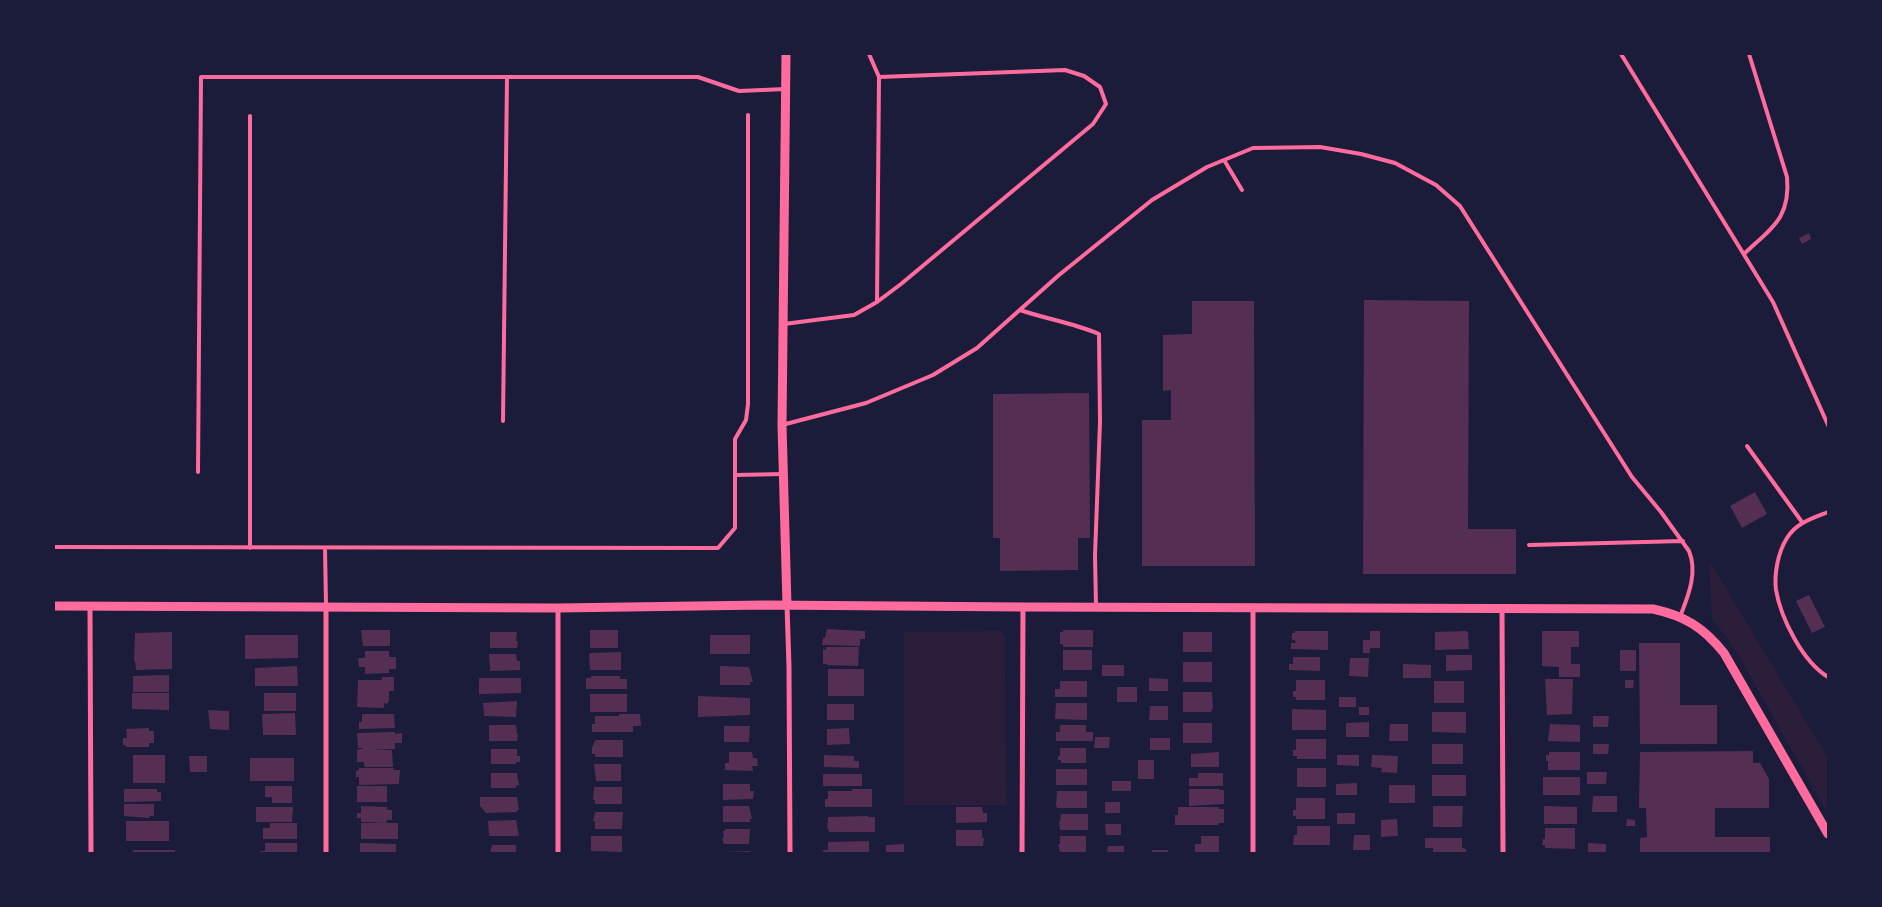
<!DOCTYPE html>
<style>
body{margin:0}
#map{position:relative;width:1882px;height:907px;overflow:hidden;background:#1b1b3a;font-family:Commissioner,sans-serif}
canvas{display:block}
.frame{position:absolute;inset:0;border:55px solid #1b1b3a;pointer-events:none}
</style>
<div id="map">
<canvas width="1882" height="907"></canvas>
<div class="frame"></div>
</div>
<script>
const g = document.querySelector('canvas').getContext('2d');
g.lineJoin = 'round';
function fill(path, color) {
  g.fillStyle = color;
  g.fill(path, 'evenodd');
}
function stroke(path, color, width, dash) {
  g.strokeStyle = color;
  g.lineWidth = width;
  g.lineCap = dash ? 'butt' : 'round';
  g.setLineDash(dash || []);
  g.stroke(path);
}
const green = new Path2D(`
 M1709,560l119,198v56l-88,-156 -11,-17 -17,-22z
 M998,631l6,3 1,4 1,167h-102v-173z`);
const building = new Path2D(`
 M1809,233l2,6 -9,5 -3,-6z
 M1364,300l105,1 -1,228h48v45h-153z
 M1192,301h62l1,265h-113v-146h29v-30l-8,1v-56l29,-1z
 M1089,393l1,145h-12v32l-78,1v-33h-7v-144z
 M1755,492l12,22 -25,14 -12,-22z
 M1809,595l16,32 -13,6 -16,-32z
 M827,629l38,2v8h-5v7l-38,-1 1,-7h2z
 M362,630h28v16h-27l-2,-15z
 M590,630h28v18h-28z
 M1063,630h30v17h-30v-3h-3v-12h3z
 M1295,631h33v19l-37,-1v-6h5l-1,-3h-3v-7h3z
 M1370,631h10v17h-10v5h-7v-13h7z
 M1465,631l3,1 1,17 -34,1v-18z
 M1542,631h37v16h-8v17h9v13h-21v-10l-17,-1z
 M172,632v37l-36,1 -1,-9h-1l1,-28z
 M490,632h27l-1,9h2l-1,7h-27z
 M1183,632h29v20h-29z
 M245,635h53v23l-53,1z
 M710,635h40v19h-40z
 M1639,643h41v62h37v39h-77z
 M826,647h33l-1,19 -31,-1v-1h-4v-15l3,1z
 M1063,650h29v20h-29z
 M1620,650h16v21h-16z
 M365,651h24v6h7v12h-7v4l-24,1v-7h-6l-1,-9h7z
 M621,652v18h-31l-1,-15 1,-2z
 M489,654h27l1,7h3v9l-30,1z
 M1446,655h26v15l-26,1z
 M1293,657h27v14l-31,-1v-6h4z
 M1350,658h19l-1,19 -19,-1z
 M1183,662h29v20h-29z
 M1403,664l28,1v13h-28z
 M1102,665h22v11h-22z
 M297,666l1,20h-43v-18z
 M720,666l29,1 4,15h-3v3h-30z
 M828,669h36v27h-36z
 M169,675v17h-36v-16z
 M591,676h29v3h7v10h-41v-11h5z
 M382,677h12v14h-5v10l-2,3 -3,-1v5l-27,-1 1,-27h24z
 M479,678h42v15l-42,1z
 M1149,678l19,1v12h-19z
 M1545,679h28l-1,35 -25,1z
 M1296,680h29v20h-29v-3h-3v-6h3z
 M1625,680h9l-1,8h-8z
 M1060,681h27v16h-32v-8h5z
 M1434,681h30v22h-30z
 M1117,687h20v15h-20z
 M1183,692h29l1,17h-1l-1,3h-28z
 M132,693h37v17l-37,-1z
 M264,693h32v18h-32z
 M590,694h37v18h-37z
 M698,696l52,2v17l-52,2z
 M1339,697h17v10h-17z
 M517,701l-1,16 -32,-1 -1,-13z
 M1056,703h31v17l-32,-1z
 M827,704h27v16h-27z
 M1150,706h18v14h-19z
 M1359,707h10v8h-10z
 M1292,709l34,1v20h-34z
 M208,710l21,1v19l-19,-1z
 M1432,712h34v21l-34,-1z
 M295,713l1,22h-33l-1,-21z
 M362,714h32l1,14 -36,1v-7h3z
 M619,714h21l1,12h-8v6h-41v-8h3v-8h24z
 M1593,716h16l-1,11h-15z
 M1369,722v15h-23v-14z
 M1183,723h29v20h-29z
 M1390,724h18v17h-19z
 M1550,724l30,1v17l-32,-1z
 M489,725h27l1,9 1,1 -1,6h-28z
 M1060,725h26v7h7v9h-37v-9h4z
 M724,726h26l-1,16h-25z
 M149,728v3h5v12h-5v4h-23v-2h-3v-7h4l-1,-9z
 M849,728l1,16 -23,1v-16z
 M395,732v2l7,-1v10h-7v6h-24l21,1 1,17h-27l-2,-1v-4h-7v-12l7,-2h-6l-1,-15z
 M1095,737h15l-1,11h-15z
 M1150,738h20v12h-20z
 M1296,739h30v20h-29v-3h-4v-6h3z
 M595,740h28v17h-28v-3h-3v-6z
 M1432,744h31v20h-31z
 M1593,744h16l-1,10h-15z
 M1060,748h26v15h-25v-3h-3v-4h2z
 M491,749h26v7h3v6h-4v2h-25z
 M1753,751v12h7l9,16v29h-54v29h55v16h-130v-15l7,-1 -1,-29h-7l1,-56z
 M729,752h23l1,6h4l1,8h-6l1,5 -28,-1v-7h4z
 M1219,752v15h-28v-13z
 M1549,752h31v18h-32v-9h-2v-6h3z
 M133,755h32v28h-32z
 M824,755l30,1v5h5v7l-35,-1z
 M1337,755h22v11l-22,-1z
 M1372,755l26,1 -1,17 -16,-1 1,-4 -11,-1z
 M189,756h18v16h-17z
 M250,758h44v23h-44z
 M1138,760h16v19h-16z
 M594,764h27v17h-25z
 M359,768h34l1,2h6l-1,14 -40,1v-8h-3v-6l3,-1z
 M1297,768h29v19h-29z
 M1056,769h31v16h-31z
 M1587,772h20l-1,12h-19z
 M491,773h26l2,12 -3,1v2h-25z
 M1198,773h25v13h-34v-8h9z
 M823,774h39v12h-39z
 M1432,775h34v21h-34z
 M1543,777h37v18h-37z
 M1112,781h19v10h-19z
 M1357,783v12h-21v-11z
 M723,784h27v7h4l-1,8 -30,1z
 M1389,785h26v18h-26z
 M265,786h27v17h-20v-6h-7z
 M357,786h30v16h-30z
 M594,787h28v17h-27v-4h-2z
 M124,789h33v3h4v9l-37,1z
 M852,789h20v18h-47v-8h3v-8h24z
 M1189,789h30l1,1h4v14l-35,2z
 M1057,791h30v17h-30l-1,-3z
 M1593,796h24v16h-25z
 M480,797h37l2,13h-2v2l-31,1 -6,-7z
 M1296,798h29v21h-29v-3h-3v-6h3z
 M1105,802h15v11h-15z
 M124,804h30v12h-4l-1,2 -25,-2z
 M361,806l26,1v3h5v10h-5l-1,3 -25,-1v-4h-4v-5h4z
 M723,806h26l3,13h-2v3h-27z
 M1433,806h30l-1,21h-29z
 M1544,806l33,1v17h-33z
 M256,807h37l-1,15h-36z
 M956,807h26l1,6h4v9l-31,1z
 M1178,807h41v2h5v14h-5l-1,2h-43v-10h3z
 M595,812h28l-1,17h-27v-8h-2z
 M1337,813h18v11h-18z
 M1061,814h27v16h-28l-1,-8h1z
 M868,816v1h7v15h-46l-1,-4 -1,1 1,-12z
 M1397,819l1,17 -17,1v-17z
 M1627,819l8,1v6h-9z
 M516,820l3,16h-30l-1,-15z
 M126,821h43v20h-43z
 M270,823h27v16h-34v-11h7z
 M361,823h37v16h-37z
 M1105,824h16v11h-15z
 M1297,826h33v19h-37l1,-10h3z
 M1545,828h30v21l-30,-1v-3h-3l1,-6h2z
 M725,829h25l-1,15h-25l-2,-6h2l-1,-7h2z
 M956,830h26v8h2l-1,8h-27z
 M1354,835h16v15h-17z
 M591,836h31v16l-31,-1z
 M1060,836h26v16h-26l-2,-8h2z
 M1201,836h18v17h-24v-9h6z
 M1425,838h37v10l4,1v4h-33v-5h-8z
 M869,841v12h-46v-3h5v-8z
 M265,843h32v10h-37v-2h5z
 M360,843l36,1v9h-36z
 M1588,843l18,1v9h-18z
 M904,844v9h-18v-8z
 M492,845h24v8h-26z
 M1108,846h16v7h-17z
 M133,850h42v3h-42z
 M1152,850h16v3h-17z
 M750,851v2h-25v-1z`);
const service = new Path2D(`
 M1621,54l152,248 55,123
 M1224,160l18,30
 M1744,254c26,-25 47,-35 43,-77l-38,-123
 M877,302l24,-18 192,-160 13,-20 -6,-17 -16,-11 -19,-6 -186,7
 M1020,310c26,9 54,13 79,24l1,88 -5,133 1,52
 M784,324l70,-9 23,-13 2,-225 -10,-23
 M503,421l4,-344
 M782,425l84,-22 67,-28 44,-27 82,-73 93,-75 55,-33 46,-19 67,-1 41,7 34,9 41,22 24,21 172,271 29,35 28,39c9,22 -1,45 -9,66
 M1747,446l55,76
 M198,472l3,-395h497l41,14 47,-2
 M735,475v-36l11,-19 2,-16v-289
 M1828,512c-15,6 -32,11 -41,26 -9,14 -13,36 -11,52 5,29 27,72 52,87
 M1529,545l154,-4
 M54,547l664,1 17,-20v-53l49,-1
 M250,548v-432
 M325,548l1,57`);
const minor = new Path2D(`
 M787,605l2,62 1,186
 M90,606l1,247
 M326,607v246
 M558,608v245
 M1502,608l1,245
 M1022,853l1,-246
 M1253,853v-245`);
const tertiary = new Path2D(`
 M786,54l-4,371 5,180
 M54,606l504,2 207,-3 258,2 630,2c32,7 50,18 71,44l104,181`);
fill(green, '#2a1e3b');
fill(building, '#542f53');
stroke(service, '#ff6b9d', 4);
stroke(minor, '#ff6b9d', 5);
stroke(tertiary, '#ff6b9d', 9);
</script>
